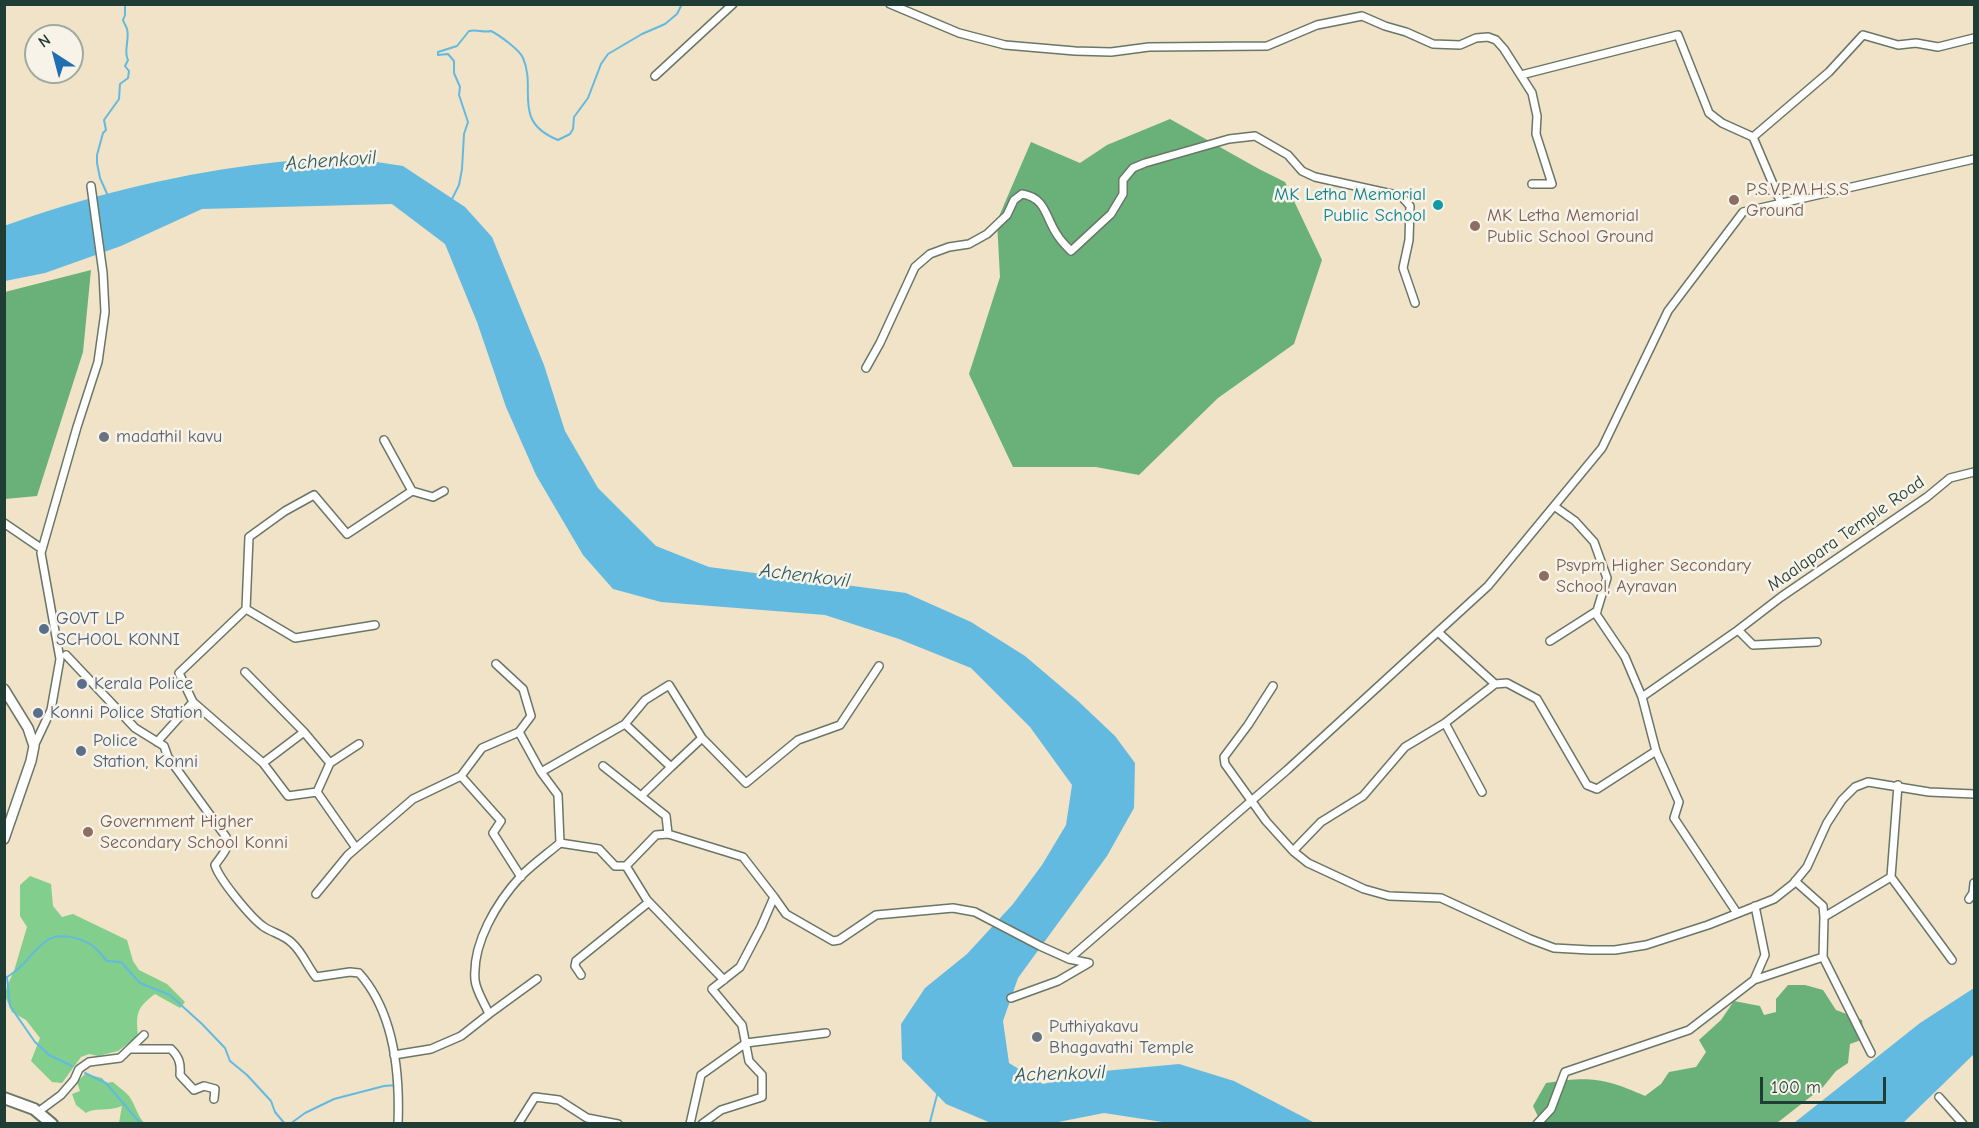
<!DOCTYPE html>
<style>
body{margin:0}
#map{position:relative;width:1979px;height:1128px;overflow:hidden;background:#f0e3c7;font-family:"Comic Neue",sans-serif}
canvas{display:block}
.frame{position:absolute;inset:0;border:6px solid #1f3d34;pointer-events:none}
.north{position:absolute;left:24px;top:24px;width:60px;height:60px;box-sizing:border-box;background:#f7f3e8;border:2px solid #a1aaa0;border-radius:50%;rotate:324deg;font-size:16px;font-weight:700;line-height:24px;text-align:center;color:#1f3d34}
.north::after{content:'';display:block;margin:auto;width:21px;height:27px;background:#1f6fb2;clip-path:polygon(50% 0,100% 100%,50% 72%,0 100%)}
.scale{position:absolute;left:1760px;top:1077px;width:126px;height:27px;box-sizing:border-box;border:3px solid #1f3d34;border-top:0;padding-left:8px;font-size:18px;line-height:21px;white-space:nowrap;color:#1f3d34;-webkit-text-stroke:4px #f7f3e8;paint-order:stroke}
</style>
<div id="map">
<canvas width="1979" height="1128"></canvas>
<div class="frame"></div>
<div class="north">N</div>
<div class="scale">100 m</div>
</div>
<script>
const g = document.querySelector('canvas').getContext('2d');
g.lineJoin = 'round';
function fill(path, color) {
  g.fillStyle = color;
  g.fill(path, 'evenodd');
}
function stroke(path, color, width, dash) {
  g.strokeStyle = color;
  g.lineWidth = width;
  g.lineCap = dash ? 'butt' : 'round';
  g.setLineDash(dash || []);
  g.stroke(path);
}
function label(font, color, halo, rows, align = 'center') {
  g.font = font + ' "Comic Neue",sans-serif';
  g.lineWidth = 5;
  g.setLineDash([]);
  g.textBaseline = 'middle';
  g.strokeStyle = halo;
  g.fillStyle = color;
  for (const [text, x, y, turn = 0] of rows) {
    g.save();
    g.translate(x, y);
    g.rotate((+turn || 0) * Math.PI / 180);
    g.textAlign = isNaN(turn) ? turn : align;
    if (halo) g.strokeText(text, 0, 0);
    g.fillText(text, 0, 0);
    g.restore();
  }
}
const green = new Path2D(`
 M30,876l21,8 2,22 9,11 11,-3 54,26 6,21 6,9 28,14 18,18 -5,6 -25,-14c-19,14 -19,20 -17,42l-20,15 -20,5 -9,-2 -8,3 -19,26 -10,-1 -21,-21 9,-23 -14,-18 -14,-8 -7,-16 2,-10 7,-15 13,-44 -7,-11v-31z
 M85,1074l17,4 4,5 7,-1c5,5 12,9 16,14 6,8 8,19 15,27h-25l3,-17c-14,6 -28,1 -36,7l-10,-8 -4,-11 8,-3 -3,-9z`);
const forest = new Path2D(`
 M1170,119l89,50 26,13 37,78 -28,84 -76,54 -79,77 -43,-8h-83l-44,-93 31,-97 -3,-56 34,-79 49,21 27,-18z
 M91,270l-8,82 -46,144 -32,3v-207z
 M1788,985h17l18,5 13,20 26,10 2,19 -14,5 -2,19 -12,8 -13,16 -46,36h-236l-8,-17 13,-23c43,-7 59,-5 99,13l16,-12 8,-12 27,-5 10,-15 -7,-12 22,-20 13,-19 26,5 4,9 12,-3v-13z`);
const water = new Path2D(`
 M344,157l59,9 62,41 27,30 52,128 21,66 33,57 58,58 53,21 197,26 65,29 54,34 53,45 37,35 20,27 -1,45 -27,48 -89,122 -15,43 6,42 34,21 61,-13 75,-7 55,17 81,42h-146l-65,-10 -51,10h-62l-45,-19 -44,-45 -1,-35 24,-36 42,-34 46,-50 29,-39 24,-40 6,-40 -42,-58 -59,-59 -72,-29 -74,-24 -164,-13 -48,-13 -30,-34 -47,-80 -30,-68 -29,-85 -32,-78 -53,-40 -190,5 -81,37 -76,27 -40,8 -1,-55c80,-29 165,-50 249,-61 30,-4 61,-6 91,-8z
 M1974,988v66l-71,69h-109l126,-100z`);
const stream = new Path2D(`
 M438,55v-3l19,-6 12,-15c8,-2 14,2 22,0 8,4 29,19 32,27 14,31 -12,63 35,82l12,-6 3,-5 1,-12 14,-19 13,-34 7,-10 34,-20 23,-10 12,-10 5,-10
 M438,55l10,-1 6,7v12l6,14 -1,8 9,27 -4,12 -2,35 -3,16 -8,16
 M108,196l-8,-18 -3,-15v-8l6,-22 3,-3 -2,-10 15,-21 1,-15 8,-6 1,-7 -4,-5 3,-6c-5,-9 2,-20 -1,-31 -1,-3 -3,-6 -4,-9l2,-5v-11
 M4,977h3l3,29 25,36 14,13 23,11
 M7,977c18,-10 23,-24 38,-35 12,-10 33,-5 45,2 7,4 12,12 17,17l14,1 19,21 30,12 32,29 23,24 5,13 17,14 24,26 4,11 10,12
 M85,1073l21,10 35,41
 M290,1124l15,-11 29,-14 50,-13 13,-1
 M932,1124l-2,-2 7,-27h3`);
const street = new Path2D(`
 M890,4l69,29 46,12 70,6 36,1 38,-5 118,-1 50,-21 45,-9 23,10 21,6 27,12 27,1 16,-7 12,-1 8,3 8,9 28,44 5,23 -1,18 16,50h-20
 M1521,75l157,-40 31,78 13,10 31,14
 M655,76l78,-72
 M1781,203l-28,-66 76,-65 34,-37 35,10 18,-2 22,4 36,-9
 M866,368l14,-25 35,-76 15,-13 19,-7 20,-3 18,-10 20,-19 7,-15 8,-6c25,4 23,24 36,42 3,5 8,10 13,15l40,-37 12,-20v-14l10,-12 12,-5 84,-24 26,-3 33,19 14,16 13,6 86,19 9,10 -1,34 -6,28 12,35
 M384,440l28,51
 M1554,506l21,15 19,21 13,36 -11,36 29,43 17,40 14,54
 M4,523l38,26
 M246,609l3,-72 36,-26 29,-16 33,39 65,-43 21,6 11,-6
 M1738,630l43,-33 146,-100 23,-19 24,-6
 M1438,632l57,52
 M1550,641l47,-30
 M66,655l69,73 29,18 4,11 58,80c5,10 -5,19 -11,28 4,14 36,53 49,62 9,6 20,8 28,16 11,10 15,23 24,34l34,-5 9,1c35,39 41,100 39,151
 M496,664l27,25 8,27 -12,16 22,40
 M245,672l59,60 -41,31
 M1273,686l-25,39 -24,32 1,7 41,57 27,30 15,12 56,26 25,7 52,2 89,41 24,9 36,2h25l31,-5 62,-20 66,-26 19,-15 14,-17 20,-44 15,-23 13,-13 13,-5 61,10 45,2
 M1642,697l96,-67 15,15 64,-3
 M193,702l-14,-29 67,-64 49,29 80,-13
 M1445,723l50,-39 12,-1 30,16 50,86 10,4 59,-38 23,51 -5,16 63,95
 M625,724l20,-24 24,-15 33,53 -31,29
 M304,732l26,31 -13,29
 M702,738l44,45 52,-43 42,-15 39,-59
 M157,742l36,-40 70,61 25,33 29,-4 39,56
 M34,746l17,-36 9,-51 -19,-106 36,-126 21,-65 7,-50 -2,-39 -12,-87
 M330,763l29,-19
 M603,766l63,50 2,18
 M461,776l40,45 -8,12 28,44
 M560,843l-2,-48 -17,-23 84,-48 46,43 -30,29
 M1293,851l28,-29 42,-26 42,-49 40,-24 37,69
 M626,866l30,-31 12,-1 75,23 31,40
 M1891,877l61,83
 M1795,881l28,25 1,11 67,-40 7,-92
 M316,894l32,-39 65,-56 48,-23 21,-28 37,-16
 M1969,899l4,-6 1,-10
 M1755,906l10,49 -11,25 69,-23
 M1824,917l-1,40 48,96
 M1069,959l218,-189 201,-184 114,-138 66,-137 75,-99 231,-53
 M581,975l-6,-9 1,-5 73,-59
 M489,1014l48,-35
 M130,1049h41c8,8 10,14 9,26l14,15 10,-4 11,3 -1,10
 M394,1055l37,-6 30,-13 28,-22c-4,-10 -13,-23 -14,-34 -3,-37 22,-78 46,-104 12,-12 26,-22 39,-33l39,6 16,17h11l21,34 77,80
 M1939,1097l24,27
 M38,1112l23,-17 13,-15 5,-11 10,-7 31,-4 24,-23
 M518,1124l17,-27 24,3 28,18 31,6
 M690,1124l11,-49 45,-32 80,-10
 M702,1124l19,-14 41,-13v-22l-13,-14 -7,-36 -30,-36 28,-22 21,-40 13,-30 12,17 47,27 6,-1 37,-25 77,-7 22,4 65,34 29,13 20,4 -31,18 -47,17
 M1537,1124l14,-15 14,-37 124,-42 65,-50`);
const secondary = new Path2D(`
 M4,689l24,39 6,18 -3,15 -27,78`);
const primary = new Path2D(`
 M4,1098l30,11 18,15`);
const markers = [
 [1734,200,6,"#8d6e63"],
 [1438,205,6,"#0f9aa8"],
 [1475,226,6,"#8d6e63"],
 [104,437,6,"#6b7280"],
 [1544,576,6,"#8d6e63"],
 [44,629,6,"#5c6f8a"],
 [82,684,6,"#5c6f8a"],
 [38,713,6,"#5c6f8a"],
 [81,751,6,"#5c6f8a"],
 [88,832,6,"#8d6e63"],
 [1037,1037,6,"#6b7280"]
];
const educationNames = [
 ["P.S.V.P.M.H.S.S",1746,190],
 ["Ground",1746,211],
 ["MK Letha Memorial",1487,216],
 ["Public School Ground",1487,237],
 ["Psvpm Higher Secondary",1556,566],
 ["School, Ayravan",1556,587],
 ["Government Higher",100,822],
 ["Secondary School Konni",100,843]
];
const cultureNames = [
 ["MK Letha Memorial",1426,195],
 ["Public School",1426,216]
];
const worshipNames = [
 ["madathil kavu",116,437],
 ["Puthiyakavu",1049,1027],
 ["Bhagavathi Temple",1049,1048]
];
const streetNames = [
 ["Maalapara Temple Road",1846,534,-35]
];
const serviceNames = [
 ["GOVT LP",56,619],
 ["SCHOOL KONNI",56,640],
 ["Kerala Police",94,684],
 ["Konni Police Station",50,713],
 ["Police",93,741],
 ["Station, Konni",93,762]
];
const waterNames = [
 ["Achenkovil",331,161,-4],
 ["Achenkovil",805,576,7],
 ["Achenkovil",1060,1074,-2]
];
fill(green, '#82ce8c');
fill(forest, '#69b178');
fill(water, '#63bae0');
stroke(stream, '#63bae0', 2);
stroke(street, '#687767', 10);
stroke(secondary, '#687767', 12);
stroke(primary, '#687767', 14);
stroke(street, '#fff', 7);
stroke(secondary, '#fff', 9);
stroke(primary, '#fff', 10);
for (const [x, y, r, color] of markers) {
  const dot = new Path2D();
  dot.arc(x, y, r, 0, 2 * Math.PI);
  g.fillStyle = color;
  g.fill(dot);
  stroke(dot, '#f7f3e8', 2);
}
label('18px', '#785e54', '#f7f3e8', educationNames, 'left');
label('18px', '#0d838f', '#f7f3e8', cultureNames, 'right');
label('18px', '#5b616d', '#f7f3e8', worshipNames, 'left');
label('18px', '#1f3d34', '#f7f3e8', streetNames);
label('18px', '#4e5e75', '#f7f3e8', serviceNames, 'left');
label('italic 20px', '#305c5f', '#f7f3e8', waterNames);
</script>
